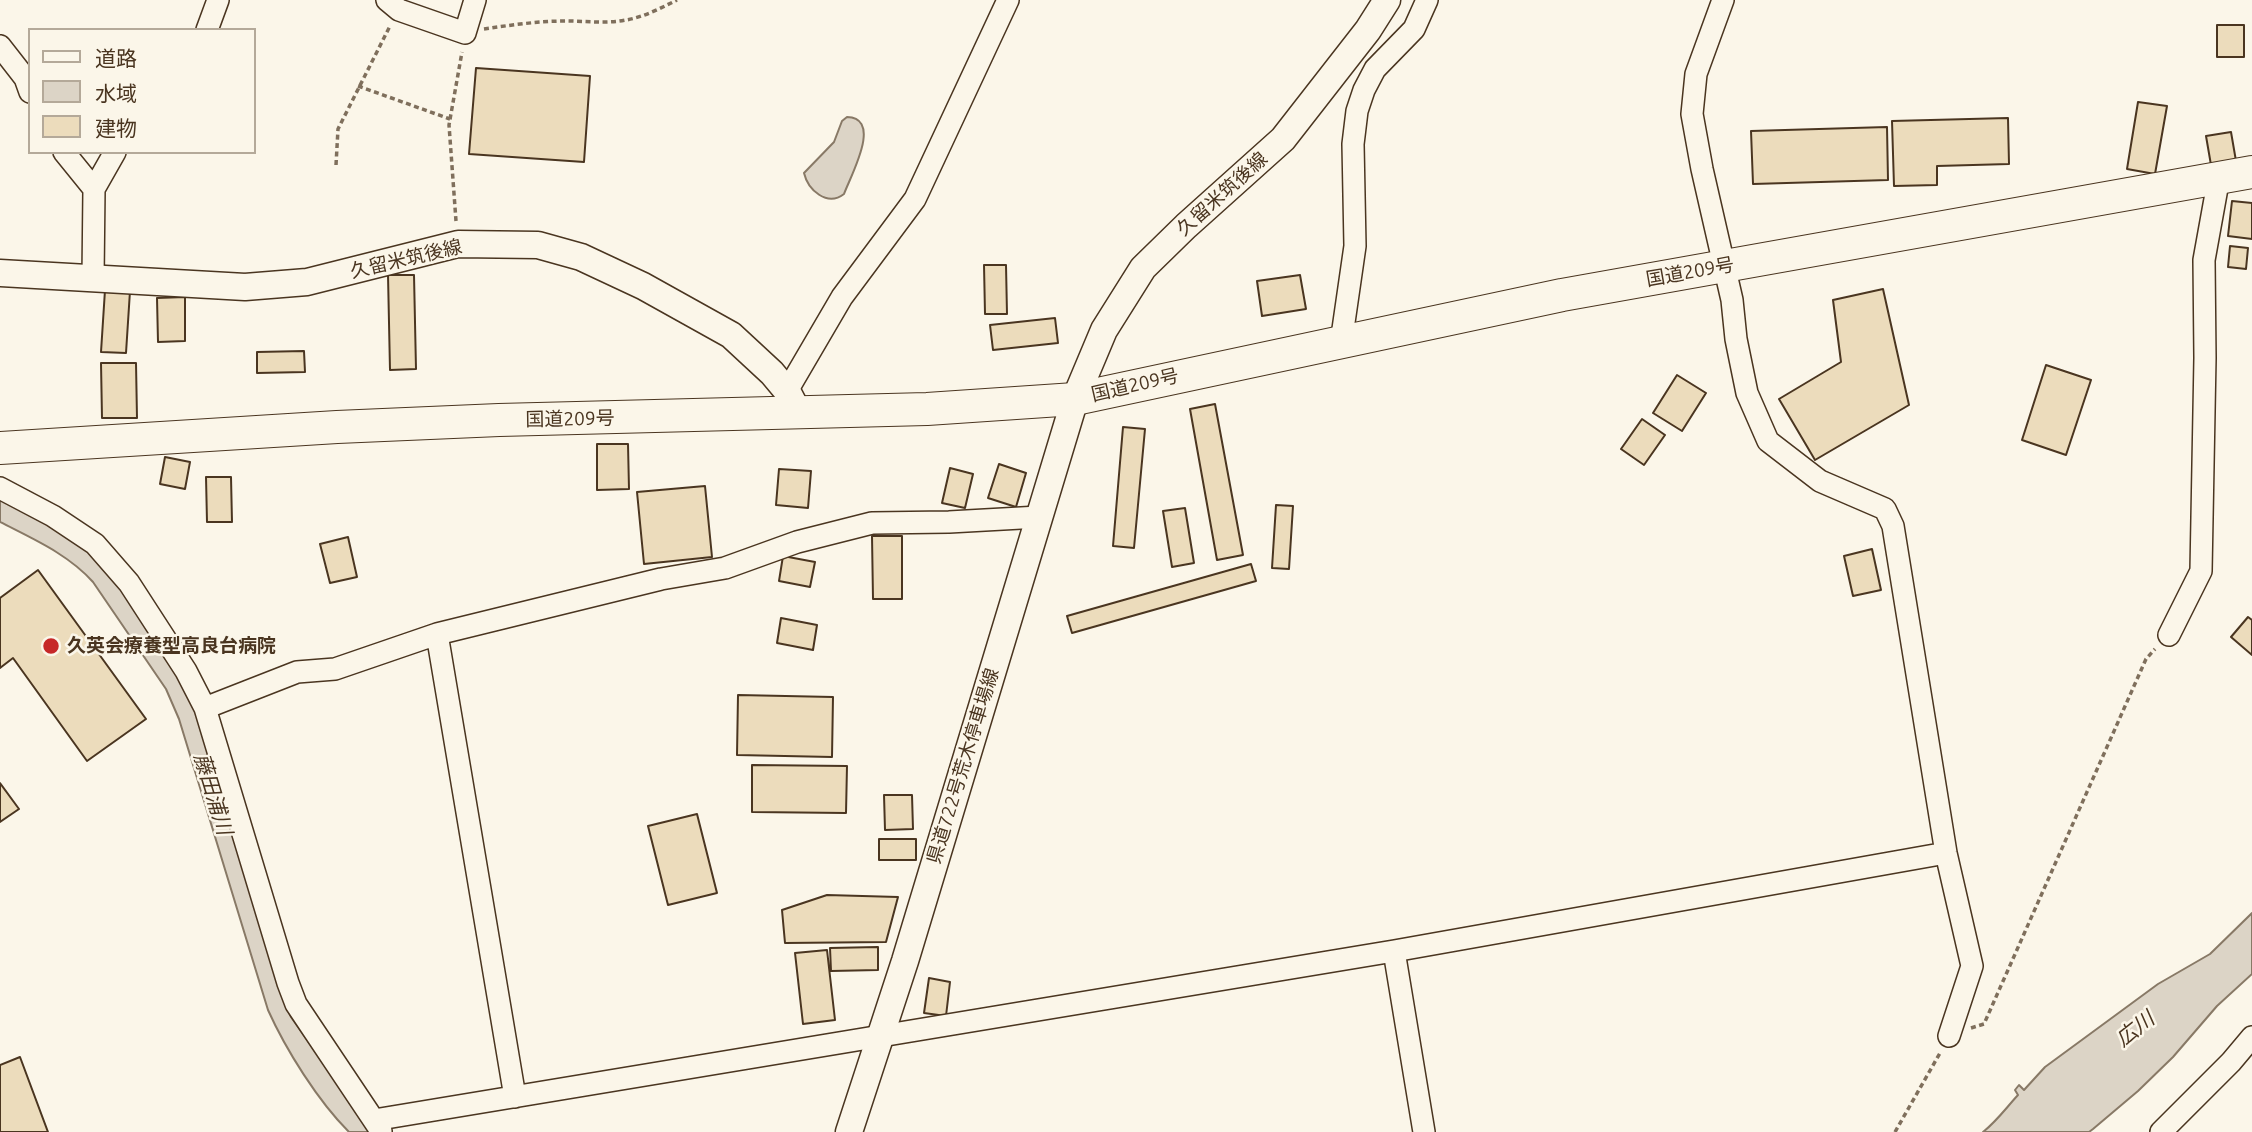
<!DOCTYPE html>
<meta charset="utf-8">
<style>
body{margin:0}
#map{position:relative;width:2252px;height:1132px;overflow:hidden;background:#fbf6e9;font-family:Ubuntu,"Noto Sans JP",sans-serif}
canvas{display:block}
.legend{position:absolute;left:28px;top:28px;width:228px;height:126px;box-sizing:border-box;background:#fbf6e9;border:2px solid #b4a999;margin:0;padding:9px 12px;list-style:none;font-size:21px;color:#4a3520}
.legend li{display:flex;align-items:center;gap:14px;height:35px}
.legend b{width:35px;border:2px solid #b4a999}
</style>
<div id="map">
<canvas width="2252" height="1132"></canvas>
<ul class="legend">
<li><b style="height:9px;background:#fbf6e9"></b>道路</li>
<li><b style="height:19px;background:#dcd4c6"></b>水域</li>
<li><b style="height:19px;background:#ecdcbc"></b>建物</li>
</ul>
</div>
<script>
const g = document.querySelector('canvas').getContext('2d');
g.lineJoin = 'round';
function fill(path, color) {
  g.fillStyle = color;
  g.fill(path, 'evenodd');
}
function stroke(path, color, width, dash) {
  g.strokeStyle = color;
  g.lineWidth = width;
  g.lineCap = dash ? 'butt' : 'round';
  g.setLineDash(dash || []);
  g.stroke(path);
}
function label(font, color, halo, rows, align = 'center') {
  g.font = font + ' Ubuntu,"Noto Sans JP",sans-serif';
  g.lineWidth = 5;
  g.setLineDash([]);
  g.textBaseline = 'middle';
  g.strokeStyle = halo;
  g.fillStyle = color;
  for (const [text, x, y, turn = 0] of rows) {
    g.save();
    g.translate(x, y);
    g.rotate((+turn || 0) * Math.PI / 180);
    g.textAlign = isNaN(turn) ? turn : align;
    if (halo) g.strokeText(text, 0, 0);
    g.fillText(text, 0, 0);
    g.restore();
  }
}
const water = new Path2D(`
 M847,117c36,1 4,58 -3,77 -17,13 -36,-4 -40,-21l30,-31 8,-21z
 M0,497l75,41 48,50 76,123 83,284 9,22 81,115h-23c-31,-31 -63,-82 -81,-122l-89,-291 -13,-30 -73,-107c-25,-28 -60,-43 -93,-60z
 M2252,913v61l-35,32 -44,51 -35,34 -45,38 -4,3h-106c14,-11 23,-24 35,-37l-3,-5 4,-5 5,5 21,-23 113,-83 52,-30z`);
const building = new Path2D(`
 M2217,25h27v32h-27z
 M476,68l114,8 -6,86 -115,-8z
 M2138,102l29,4 -12,68 -28,-5z
 M2008,118l1,46 -72,2v19l-43,1 -2,-65z
 M1887,127l1,53 -135,4 -2,-53z
 M2231,132l5,29 -25,4 -5,-29z
 M2232,201l20,2v36l-24,-3z
 M2230,246l18,2 -2,21 -18,-2z
 M984,265h22l1,49h-22z
 M388,275h26l2,94 -26,1z
 M1300,275l6,34 -44,7 -5,-35z
 M1883,289l26,116 -94,55 -36,-61 62,-37 -8,-62z
 M105,290l25,1 -4,62 -25,-1z
 M185,297v44l-27,1 -1,-44z
 M1055,318l3,25 -65,7 -3,-25z
 M304,351l1,21 -48,1v-21z
 M101,363h35l1,55h-35z
 M2046,365l45,15 -25,75 -44,-15z
 M1677,375l29,18 -24,38 -29,-18z
 M1215,404l28,151 -26,5 -27,-151z
 M1642,419l23,16 -21,30 -23,-16z
 M1123,427l22,2 -11,119 -21,-2z
 M597,444h31l1,45 -32,1z
 M165,457l25,5 -5,27 -25,-5z
 M999,464l27,9 -10,34 -28,-9z
 M950,468l23,6 -8,34 -23,-5z
 M779,469l32,2 -3,37 -32,-3z
 M206,477h25l1,45h-25z
 M705,486l7,71 -68,7 -7,-72z
 M1276,505l17,1 -4,63 -17,-1z
 M1185,508l9,55 -22,4 -9,-56z
 M872,536h30v63h-29z
 M348,537l9,40 -27,6 -10,-39z
 M1872,549l9,41 -28,6 -9,-40z
 M783,556l32,6 -5,25 -31,-6z
 M1251,564l5,17 -184,52 -5,-17z
 M38,570l108,149 -59,42 -74,-103 -13,10v-70z
 M2248,617l4,3v35l-21,-18z
 M781,618l36,7 -4,25 -36,-7z
 M738,695l95,2 -1,60 -95,-2z
 M752,765l95,1 -1,47 -94,-1z
 M0,783l19,26 -19,13z
 M884,795h28l1,34 -28,1z
 M697,814l20,79 -49,12 -20,-79z
 M879,839h37v21h-37z
 M827,895l71,2 -12,45 -101,1 -3,-33z
 M878,947v23l-47,1 -1,-23z
 M827,950l8,70 -32,4 -8,-71z
 M929,978l21,4 -4,34 -22,-3z
 M20,1057l28,75h-48v-67z`);
const path = new Path2D(`
 M484,29c27,-4 55,-8 82,-8 20,0 40,3 60,-1 18,-3 35,-12 51,-20
 M358,86l92,33
 M336,165l2,-36 52,-103
 M456,221l-7,-96 13,-73
 M1971,1028l13,-4 162,-365 9,-10
 M1895,1132l45,-79`);
const minor = new Path2D(`
 M387,0l12,10 66,23 10,-33
 M1723,0l-27,74 -4,40 10,55 30,131 4,39 11,54 21,48 52,40 65,28 8,17 53,327 26,113 -23,70
 M207,30l11,-30
 M0,46l25,32 5,14
 M64,152l30,37
 M93,278l1,-89 21,-37
 M1341,343l14,-97 -2,-102 4,-33 7,-21 11,-21 39,-40 13,-29
 M787,391l55,-94 73,-98 93,-199
 M0,488l53,28 42,28 34,39 57,88 19,37 83,275 8,21 85,127
 M437,634l78,463
 M2169,635l32,-64 4,-213 -1,-98 15,-83
 M205,708l92,-36 38,-3 102,-35 224,-55 64,-11 72,-26 75,-19 77,-1 90,-5
 M1394,951l30,181
 M374,1120l1020,-169 552,-98
 M2161,1132l70,-70 21,-25`);
const major = new Path2D(`
 M0,273l245,14 62,-5 151,-38 80,1 43,12 62,29 88,49 41,38 15,18 11,21
 M849,1132l56,-171 170,-562 29,-69 39,-62 43,-42 97,-87 85,-109 19,-30`);
const highway = new Path2D(`
 M0,448l337,-21 162,-7 428,-11 148,-10 487,-104 690,-123`);
const markers = [
 [51,646,9,"#c62828"]
];
const streetNames = [
 ["久留米筑後線",1222,194,-42],
 ["久留米筑後線",406,259,-13],
 ["国道209号",1690,272,-10],
 ["国道209号",1135,385,-13],
 ["国道209号",570,419,-1],
 ["県道722号荒木停車場線",963,766,-73]
];
const poiNames = [
 ["久英会療養型高良台病院",67,646]
];
const waterNames = [
 ["藤田浦川",213,794,73],
 ["広川",2135,1029,-38]
];
fill(water, '#dcd4c6');
stroke(water, '#887966', 2);
fill(building, '#ecdcbc');
stroke(building, '#4a3520', 2);
stroke(minor, '#4a3520', 24);
stroke(major, '#4a3520', 29);
stroke(highway, '#4a3520', 34);
stroke(path, '#7f6f5c', 3.5, [5, 3.5]);
stroke(minor, '#fbf6e9', 21);
stroke(major, '#fbf6e9', 26);
stroke(highway, '#fbf6e9', 32);
for (const [x, y, r, color] of markers) {
  const dot = new Path2D();
  dot.arc(x, y, r, 0, 2 * Math.PI);
  g.fillStyle = color;
  g.fill(dot);
  stroke(dot, '#fbf6e9', 2.5);
}
label('19px', '#4a3520', '#fbf6e9', streetNames);
label('bold 19px', '#4a3520', '#fbf6e9', poiNames, 'left');
label('italic 21px', '#4a3520', '#fbf6e9', waterNames);
</script>
